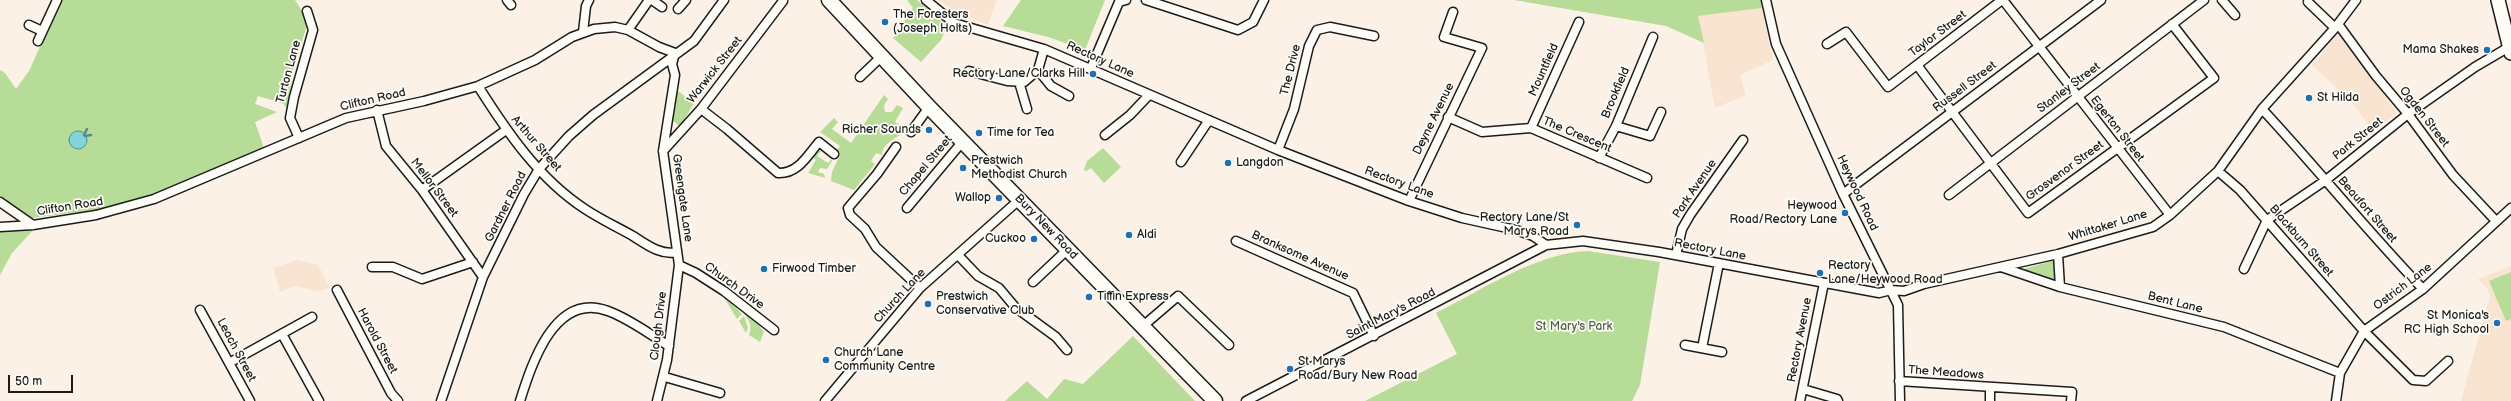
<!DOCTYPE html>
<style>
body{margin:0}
#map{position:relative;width:2511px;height:401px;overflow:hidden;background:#fbf1e6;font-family:"Balsamiq Sans",sans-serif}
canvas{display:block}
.scale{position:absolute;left:8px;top:375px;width:65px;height:18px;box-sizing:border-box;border:2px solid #1c1c1c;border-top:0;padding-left:5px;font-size:12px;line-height:14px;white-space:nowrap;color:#1c1c1c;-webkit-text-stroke:3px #fdfcf7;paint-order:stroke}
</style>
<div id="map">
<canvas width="2511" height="401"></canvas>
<div class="scale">50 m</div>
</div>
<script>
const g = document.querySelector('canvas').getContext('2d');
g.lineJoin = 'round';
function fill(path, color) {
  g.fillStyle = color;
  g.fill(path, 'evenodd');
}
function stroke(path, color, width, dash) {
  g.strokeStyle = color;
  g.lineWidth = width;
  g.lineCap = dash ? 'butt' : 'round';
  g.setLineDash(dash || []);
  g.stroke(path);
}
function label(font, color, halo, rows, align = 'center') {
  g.font = font + ' "Balsamiq Sans",sans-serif';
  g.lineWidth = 3.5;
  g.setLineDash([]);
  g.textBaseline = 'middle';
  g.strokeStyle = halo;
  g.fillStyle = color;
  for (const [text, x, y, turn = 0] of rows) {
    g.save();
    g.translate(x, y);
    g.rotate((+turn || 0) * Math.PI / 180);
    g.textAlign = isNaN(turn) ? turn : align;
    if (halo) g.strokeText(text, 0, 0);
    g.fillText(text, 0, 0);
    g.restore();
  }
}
const built = new Path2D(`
 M938,0h59l-9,25 -34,-14z
 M1762,8l11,52 -33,15 6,20 -31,13 -17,-92z
 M2337,35l4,1 56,77 -24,18 -29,-40 -2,2 -30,-28z
 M297,260l21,5 12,23 -13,3 -22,-5 -15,6 -7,-24z
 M2511,266v135h-50l29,-105 -2,-7 -10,-10z`);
const green = new Path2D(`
 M61,0h234l8,13 3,15 -13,43 -6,37 -5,-5 -24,-7 -3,8 22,8 -22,10 9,26 -106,44 -47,16 -79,10 -15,-6 -17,-14v-128l5,3 11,16 13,-18z
 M907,0h10l30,26 -6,14 -20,22 -28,-24c10,-9 11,-21 20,-30z
 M1021,0h84l-20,50 -37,-13 -45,-11z
 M1514,0h247l1,8 -64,8 6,27 -38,-17z
 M675,89l19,14 -13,22h-3l-5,-4z
 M884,95l4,4 -4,7 1,6h7l5,-7 6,3 -8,14 12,7c-8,9 -25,13 -25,26l-6,-2 -5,8 4,3 -21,26 -23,-9 1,-9 7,-15 -3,-6 4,-5 -20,-14 14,-14 4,4 -6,7 19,14z
 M1103,148l18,19 -17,16 -13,-15 -5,3 -2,-1 3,-9z
 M817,150l4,1 -4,5 11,7 4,-4v2l-5,8 -7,-1 -2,4 6,2 1,4 -17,-5 8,-13 -6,-5z
 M35,228l-23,25 -12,22v-44z
 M1588,251l72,11 -20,123 -8,16h-267l92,-47 -21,-41c46,-23 100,-60 152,-62z
 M2055,260l-1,23 -32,-11 2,-3z
 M2511,272v47l-5,2 -17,-40z
 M722,294l20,20 -5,5z
 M738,306l19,16 7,10 -4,10 -11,-7c5,-13 -4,-19 -11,-29z
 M744,316l4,12 -2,5 -7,-12z
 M1133,336l62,65h-190l22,-20 20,18 17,-20 19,5z`);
const water = new Path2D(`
 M69 140a9 9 0 1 1 18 0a9 9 0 1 1-18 0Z`);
const stream = new Path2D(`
 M84,135l3,-6
 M85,136l6,-1`);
const minor = new Path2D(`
 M507,0l4,5
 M652,0l10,7
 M926,0l28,23 90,26 234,101 131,51 53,17 54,12 17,6 13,9
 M1146,0l92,30 15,-8 11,-22
 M1766,0l10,44 67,150 55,111 2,96
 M2003,0l167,215
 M2222,0l13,15
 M2308,2l27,26
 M678,9l8,-9
 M2338,24l38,52 32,38 45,61 43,46
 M29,25l13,6
 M628,30l21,-30
 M583,32l3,-26 3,-6
 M38,41l19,-41
 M1827,44l19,-12 42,55 114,-87
 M1917,65l111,148 186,-135 -42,-54
 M1091,68l28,-66 7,-2
 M1038,70l13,16 18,10
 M969,71l38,10 17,1 14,-12 6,-21
 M860,77l21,-20
 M1019,82l8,27
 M478,86c29,46 61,93 107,123 15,10 32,18 48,27 13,8 28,20 44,16
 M701,109l26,20 51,44c20,1 29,-17 41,-31l15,12
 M2262,109c55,59 105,122 161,180
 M377,110l9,36 36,44 61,87
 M1448,117l34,15 49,-4 116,50
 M1616,126l34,10 11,-24
 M1531,128l48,-106
 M911,132l18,-25
 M1105,135l25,-20 19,-20
 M299,138l-9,-20 4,-21 19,-67 -6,-19
 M896,147l-19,27 -29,34 2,7 15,14 11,18 44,41
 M1278,150l16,-41 15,-63 8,-16 13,-3 44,9
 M663,151l38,-42 82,-108
 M1599,158l17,-32 37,-89
 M1181,162l28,-42
 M2218,171l22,19 124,141 49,49 13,1 22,-20
 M422,190l84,-60
 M1843,194l258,-194
 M1949,195l255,-195
 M1409,201l73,-153 -38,-11 9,-25
 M0,202l33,23
 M907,208l56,-67
 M0,227l33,-2 63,-10 58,-16 192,-81 78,-17 54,-15 57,-26 37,-23 22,-8 21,-2 13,3 31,17 16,6
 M1236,241l117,52 21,43
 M2058,254l2,33
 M958,255l20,21 21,12 16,19 41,30 11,13
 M1676,255l6,-26 8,-14 53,-75
 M679,265l17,8 28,18 50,39
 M372,267h21l29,12 51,-17
 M2001,267l59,20 164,40 116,46
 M2244,269l23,-49 59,-40 82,-66 67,-47 34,-20
 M1033,282l34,-32
 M337,290l54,103 7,8
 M200,310l50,91
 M1143,326l35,-30 51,49
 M282,334l37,67
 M1685,345l37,7
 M1702,348l17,-85
 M229,363l83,-46
 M665,377l55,16
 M1899,381l173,11 -1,9
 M1803,389l34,10 1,2
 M441,401l42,-124 41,-83 15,-25 30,-33 24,-21 101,-74 30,-41
 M520,401c12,-38 35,-110 88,-90 22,8 41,23 61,35
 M657,401l10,-41 12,-95 -16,-114 12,-76 -3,-11 3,-11
 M825,401l95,-113 99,-88
 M1246,401l300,-156 37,-4 76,11 220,41 12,-3 13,1 20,-7 134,-30 95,-27 17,-12 48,-44 44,-62 73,-81 21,-28
 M1800,401l24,-118
 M1990,401v-13
 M2336,401l4,-28 24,-42 59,-42 88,-81`);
const primary = new Path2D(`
 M2498,0l13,53`);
const trunk = new Path2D(`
 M829,0l100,107 286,294`);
const markers = [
 [885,22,4,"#1f6fb2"],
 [2487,50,4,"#1f6fb2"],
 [1093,74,4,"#1f6fb2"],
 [2309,98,4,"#1f6fb2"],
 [929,130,4,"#1f6fb2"],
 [979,133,4,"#1f6fb2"],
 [1228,163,4,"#1f6fb2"],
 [963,168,4,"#1f6fb2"],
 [999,198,4,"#1f6fb2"],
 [1845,213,4,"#1f6fb2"],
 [1577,225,4,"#1f6fb2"],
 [1129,235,4,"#1f6fb2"],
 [1034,239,4,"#1f6fb2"],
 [764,269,4,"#1f6fb2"],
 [1820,273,4,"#1f6fb2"],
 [1089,297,4,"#1f6fb2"],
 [928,304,4,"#1f6fb2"],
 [2497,323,4,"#1f6fb2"],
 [826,360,4,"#1f6fb2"],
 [1290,369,4,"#1f6fb2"]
];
const poiNames = [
 ["The Foresters",893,15],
 ["(Joseph Holts)",893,29],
 ["Mama Shakes",2479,50,"right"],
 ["Rectory Lane/Clarks Hill",1085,74,"right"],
 ["St Hilda",2317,98],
 ["Richer Sounds",921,130,"right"],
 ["Time for Tea",987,133],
 ["Prestwich",971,161],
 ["Methodist Church",971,175],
 ["Langdon",1236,163],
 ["Wallop",991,198,"right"],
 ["Heywood",1837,206,"right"],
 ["Road/Rectory Lane",1837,220,"right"],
 ["Rectory Lane/St",1569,218,"right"],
 ["Marys Road",1569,232,"right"],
 ["Aldi",1137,235],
 ["Cuckoo",1026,239,"right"],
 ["Rectory",1828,266],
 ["Lane/Heywood Road",1828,280],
 ["Firwood Timber",772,269],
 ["Prestwich",936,297],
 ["Conservative Club",936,311],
 ["Tiffin Express",1097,297],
 ["St Monica's",2489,316,"right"],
 ["RC High School",2489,330,"right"],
 ["Church Lane",834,353],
 ["Community Centre",834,367],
 ["St Marys",1298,362],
 ["Road/Bury New Road",1298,376]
];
const streetNames = [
 ["Taylor Street",1938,34,-37],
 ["Rectory Lane",1100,60,24],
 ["Warwick Street",715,70,-52],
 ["The Drive",1291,70,-76],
 ["Mountfield",1544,70,-66],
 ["Turton Lane",289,72,-75],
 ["Russell Street",1965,87,-37],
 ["Stanley Street",2069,88,-37],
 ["Brookfield",1616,93,-67],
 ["Clifton Road",373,100,-13],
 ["Ogden Street",2424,117,52],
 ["Deyne Avenue",1434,119,-64],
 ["Egerton Street",2117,129,52],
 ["The Crescent",1577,135,23],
 ["Park Street",2358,139,-39],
 ["Arthur Street",536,144,49],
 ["Chapel Street",926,166,-50],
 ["Grosvenor Street",2065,171,-36],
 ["Rectory Lane",1399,183,20],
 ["Mellor Street",434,188,53],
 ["Park Avenue",1695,189,-56],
 ["Heywood Road",1857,193,65],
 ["Greengate Lane",682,198,82],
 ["Clifton Road",70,207,-9],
 ["Gardner Road",506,207,-63],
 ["Beaufort Street",2367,210,49],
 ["Whittaker Lane",2108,226,-17],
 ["Bury New Road",1046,227,46],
 ["Blackburn Street",2301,241,49],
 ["Rectory Lane",1710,250,11],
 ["Branksome Avenue",1300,256,24],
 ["Church Drive",734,286,36],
 ["Ostrich Lane",2403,287,-37],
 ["Church Lane",900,296,-47],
 ["Bent Lane",2175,303,14],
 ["Saint Mary's Road",1391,314,-27],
 ["Clough Drive",659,326,-83],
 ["Rectory Avenue",1800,340,-79],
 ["Harold Street",377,341,62],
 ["Leach Street",236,350,62],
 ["The Meadows",1946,373,4]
];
const parkNames = [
 ["St Mary's Park",1574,327]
];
fill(built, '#f8e4d1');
fill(green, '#b6dc97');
fill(water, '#82d4d8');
stroke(water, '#598a8d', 1);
stroke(stream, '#598a8d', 2.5);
stroke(minor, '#1c1c1c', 11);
stroke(primary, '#1c1c1c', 16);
stroke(trunk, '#1c1c1c', 17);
stroke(minor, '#fdfcf7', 8);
stroke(primary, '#fdfcf7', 13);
stroke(trunk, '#fdfcf7', 14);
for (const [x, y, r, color] of markers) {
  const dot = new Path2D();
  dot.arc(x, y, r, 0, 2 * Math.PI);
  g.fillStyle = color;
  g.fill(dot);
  stroke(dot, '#fdfcf7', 1.5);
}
label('12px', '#1c1c1c', '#fdfcf7', poiNames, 'left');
label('12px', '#1c1c1c', '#fdfcf7', streetNames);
label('12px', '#525f47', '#fdfcf7', parkNames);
</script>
